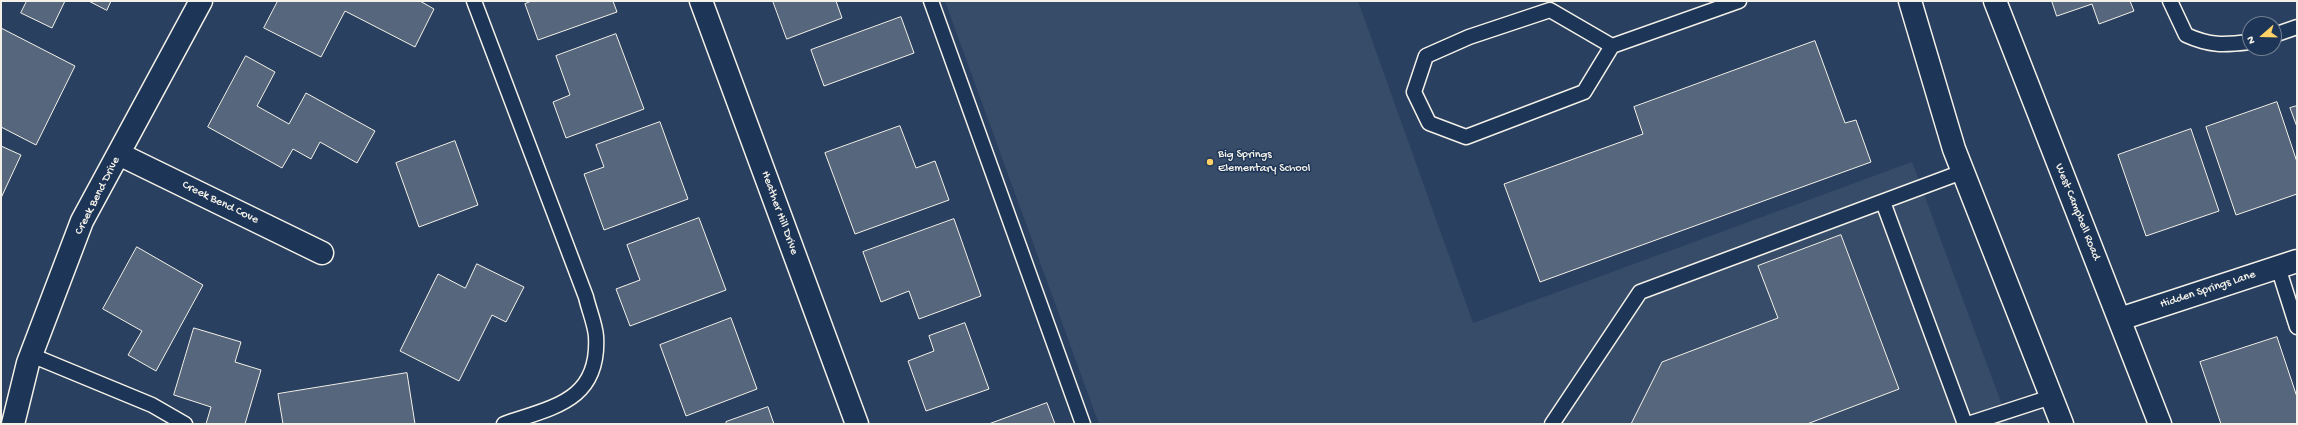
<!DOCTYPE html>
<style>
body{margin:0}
#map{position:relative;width:2298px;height:425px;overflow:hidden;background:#2a4060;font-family:"Gochi Hand",sans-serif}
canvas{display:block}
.frame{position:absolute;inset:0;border:2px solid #f4f1e8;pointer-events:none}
.north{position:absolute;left:2242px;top:16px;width:40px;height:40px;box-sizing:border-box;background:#1d3557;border:1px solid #738091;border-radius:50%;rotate:250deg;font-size:11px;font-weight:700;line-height:16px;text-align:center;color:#f4f1e8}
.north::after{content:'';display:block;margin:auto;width:14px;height:18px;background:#ffd166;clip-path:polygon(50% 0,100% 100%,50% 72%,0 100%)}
</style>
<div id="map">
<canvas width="2298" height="425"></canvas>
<div class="frame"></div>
<div class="north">N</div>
</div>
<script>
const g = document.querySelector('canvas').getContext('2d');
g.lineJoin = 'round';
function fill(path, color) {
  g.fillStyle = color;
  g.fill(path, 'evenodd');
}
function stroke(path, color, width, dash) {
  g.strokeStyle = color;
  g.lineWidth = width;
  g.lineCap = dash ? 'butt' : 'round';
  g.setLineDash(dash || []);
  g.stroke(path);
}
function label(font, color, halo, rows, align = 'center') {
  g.font = font + ' "Gochi Hand",sans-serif';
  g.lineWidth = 3;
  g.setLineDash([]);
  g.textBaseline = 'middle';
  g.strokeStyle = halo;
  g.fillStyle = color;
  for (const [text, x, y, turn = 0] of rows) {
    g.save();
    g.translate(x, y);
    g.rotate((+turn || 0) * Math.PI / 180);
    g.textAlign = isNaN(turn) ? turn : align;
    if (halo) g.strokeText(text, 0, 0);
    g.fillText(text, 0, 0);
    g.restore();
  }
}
const built = new Path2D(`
 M945,1h413l115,322 439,-161 97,262h-910z`);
const building = new Path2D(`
 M27,1h38l-13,27 -31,-15z
 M89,1h22l-4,9z
 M278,1h142l14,8 -19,38 -70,-36 -24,46 -57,-29z
 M532,1h81l4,11 -79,28 -13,-36z
 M773,1h63l6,17 -55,21z
 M2052,1h78l4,10 -35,13 -7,-20 -35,12z
 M901,17l13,36 -90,33 -13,-36z
 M1,28l74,38 -39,79 -35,-18z
 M616,34l28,75 -78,29 -13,-36 17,-7 -14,-39z
 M1815,41l30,82 11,-3 15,42 -331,120 -36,-98 139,-50 -9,-27z
 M246,56l29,16 -18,34 32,18 17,-31 69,38 -18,32 -37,-21 -9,17 -18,-10 -11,19 -74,-41z
 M2277,102l20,60v32l-61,21 -30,-88z
 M2297,106v21l-7,-19z
 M660,122l28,77 -84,31 -20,-56 20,-7 -8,-22z
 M900,126l16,42 19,-7 14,39 -94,34 -30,-81z
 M2191,129l28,82 -73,25 -28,-81z
 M455,141l23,64 -59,22 -23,-64z
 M1,146l20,9 -20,43z
 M699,218l27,72 -96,36 -14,-37 24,-9 -13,-35z
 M954,219l27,77 -62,23 -10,-28 -28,11 -18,-50z
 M1841,235l58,154 -92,35h-176l31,-62 116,-44 -20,-52z
 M137,247l66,38 -47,86 -28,-16 14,-24 -39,-22z
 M477,264l47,23 -18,35 -14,-7 -33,66 -59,-30 38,-77 27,14z
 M731,318l26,71 -71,27 -26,-71z
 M965,323l24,66 -63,22 -18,-50 26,-10 -5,-15z
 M194,328l47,14 -6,20 26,8 -16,54h-39l5,-17 -37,-12z
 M2277,337l20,60v27h-76l-21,-62z
 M407,373l8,51h-132l-5,-30z
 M1047,403l8,21h-66z
 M768,407l6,17h-48v-2z`);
const service = new Path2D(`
 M474,1l112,296c3,13 9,27 10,39 4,65 -43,71 -92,88
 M931,1l152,423
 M2170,1l16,34c24,11 38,10 64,7
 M2274,35l23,-8
 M1612,46l-62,-36 -81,27 -43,19 -12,36 15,31 37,14 118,-45 28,-46 127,-45
 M1883,202l82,222
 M2278,267l19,60
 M31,355l121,50 33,19
 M1552,424l88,-132 322,-120
 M1968,424l83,-27`);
const minor = new Path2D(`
 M701,1l156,423
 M119,154l203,99
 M2120,319l177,-58
 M13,424l15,-61 54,-142 119,-220`);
const secondary = new Path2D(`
 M1910,1l44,148 108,275
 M1995,1l165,423`);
const markers = [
 [1210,162,4,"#ffd166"]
];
const poiNames = [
 ["Big Springs",1218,155],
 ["Elementary School",1218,169]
];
const streetNames = [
 ["Creek Bend Drive",98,196,-63],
 ["Creek Bend Cove",220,203,26],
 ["West Campbell Road",2077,212,68],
 ["Heather Hill Drive",779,213,70],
 ["Hidden Springs Lane",2208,290,-18]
];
fill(built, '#374c69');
fill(building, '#56677d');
stroke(building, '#f4f1e8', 1);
stroke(service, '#f4f1e8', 17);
stroke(minor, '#f4f1e8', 25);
stroke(secondary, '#f4f1e8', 25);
stroke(service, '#1d3557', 14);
stroke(minor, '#1d3557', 22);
stroke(secondary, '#1d3557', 22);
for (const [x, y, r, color] of markers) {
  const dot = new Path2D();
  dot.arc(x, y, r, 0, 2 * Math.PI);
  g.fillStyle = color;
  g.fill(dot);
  stroke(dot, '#1d3557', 1.5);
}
label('12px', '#f4f1e8', '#1d3557', poiNames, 'left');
label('12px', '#f4f1e8', '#1d3557', streetNames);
</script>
